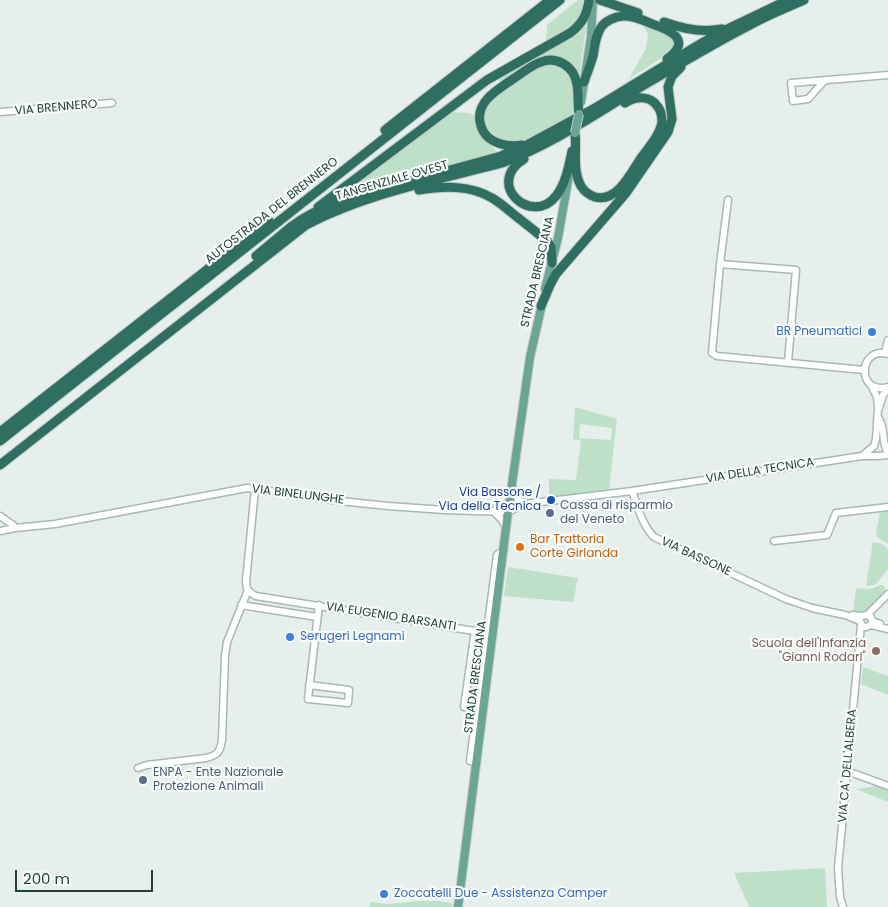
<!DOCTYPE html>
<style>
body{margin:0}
#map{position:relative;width:888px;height:907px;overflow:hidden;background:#e6efeb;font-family:Poppins,sans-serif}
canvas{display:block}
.scale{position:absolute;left:15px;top:870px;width:138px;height:22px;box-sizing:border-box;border:2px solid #24423a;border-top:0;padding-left:6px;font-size:15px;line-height:18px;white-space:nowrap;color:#24423a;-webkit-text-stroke:4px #f7fbf9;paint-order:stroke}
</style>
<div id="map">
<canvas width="888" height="907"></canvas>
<div class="scale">200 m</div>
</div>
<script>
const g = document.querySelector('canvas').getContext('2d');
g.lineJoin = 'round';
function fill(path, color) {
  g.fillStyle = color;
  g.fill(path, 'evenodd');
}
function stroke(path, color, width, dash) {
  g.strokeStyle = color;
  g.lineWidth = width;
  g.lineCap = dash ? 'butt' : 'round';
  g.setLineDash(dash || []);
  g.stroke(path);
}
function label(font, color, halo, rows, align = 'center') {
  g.font = font + ' Poppins,sans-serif';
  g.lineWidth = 4.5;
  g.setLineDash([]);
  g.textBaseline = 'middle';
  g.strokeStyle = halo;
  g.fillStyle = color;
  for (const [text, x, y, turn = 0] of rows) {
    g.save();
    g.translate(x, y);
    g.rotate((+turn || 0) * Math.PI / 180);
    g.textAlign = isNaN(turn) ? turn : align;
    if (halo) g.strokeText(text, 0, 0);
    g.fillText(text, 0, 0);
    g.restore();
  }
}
const green = new Path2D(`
 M578,0h9l-9,24 -32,20 1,-19z
 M641,22l32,15 1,7 -2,7 -43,28 17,-31 2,-14z
 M583,26l3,2 -7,50 -21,-20 -57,26 -4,-8z
 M556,62l16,12 4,21 -4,24 -47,22 -9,2 -10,-1 -17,-8 -5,-8 -2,-12 9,-16 47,-32z
 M450,112l20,1 6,4 3,12 19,25 -141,38 -4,-7z
 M575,407l42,12 -8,71 -60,9v-20l27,1 5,-39 -8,-2zM580,424l32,4 -1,12 -32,-2z
 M888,511v33l-11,-7 -1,-4 4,-21z
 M873,541l2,2h6l7,6v20l-13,16 -9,1z
 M508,567l70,11 -5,24 -69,-6z
 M880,585h3l2,3v3l-17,20 -6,3 -9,-2 3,-24c9,1 16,2 24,-3z
 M863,667l25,9v19l-27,-11z
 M877,786l11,4v12l-32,-13z
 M825,868l2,39h-78l-15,-34z
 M421,901c10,0 22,-1 32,3l-1,3h-84l2,-1v-4l18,2z`);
const minor = new Path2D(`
 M825,80l-17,19 -15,2 -2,-18 97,-8
 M0,112l112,-9
 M728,200l-8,64 -8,89 5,3 147,14
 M720,264l76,6 -8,92
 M885,353l3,-13
 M888,354c-31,-8 -31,42 0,33
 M879,408l4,-13 5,-6
 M878,417c9,14 2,22 10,36
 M862,456l12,-10 2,-7 2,-30 -1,-12 -6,-12
 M255,489l-9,92c0,8 2,11 10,15l237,38
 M512,489l6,10 7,5
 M632,491c6,16 10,34 22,46l132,62 26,9 33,7 15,6 3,6h3l5,-2 17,4
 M493,511l9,9 4,8
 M0,516l13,9 2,3
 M0,531l15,-3 40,-4 192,-36 93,13 48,5 57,4 63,2 17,-8 107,-13 230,-35h15l11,-1
 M774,541l53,-6 9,-22 52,-6
 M241,605l76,12
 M852,615l10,1 5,-1 4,2 1,4 8,3
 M867,615l21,-21
 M475,631l-11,76 13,2
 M309,685l40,5 -1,13 -40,-4 11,-94
 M477,761h-7l27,-206 7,-5
 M138,768l9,-3 59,-7c12,-3 14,-6 16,-18l3,-84 2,-14 21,-52
 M847,771l41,15
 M843,907l-3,-10 -2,-29 23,-243`);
const major = new Path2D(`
 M581,102l10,-65 2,-37
 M545,289l13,-51 11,-63
 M458,907l50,-395 22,-155 13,-57`);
const highway = new Path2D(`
 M600,0l38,13
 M664,22c19,7 38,11 58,7
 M584,82c3,-9 7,-18 9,-26 2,-10 2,-21 9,-30 5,-6 13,-9 21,-10 10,-1 20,4 29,8 18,6 41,16 15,35
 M385,130l165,-130
 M575,133c2,17 -3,37 6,53 3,5 8,9 14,11 22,6 36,-24 46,-39 8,-11 19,-23 21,-36 0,-6 -1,-11 -4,-15 -8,-12 -22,-11 -33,-4
 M522,145c-11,2 -24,0 -33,-7 -5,-4 -8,-10 -9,-16 -4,-21 19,-33 33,-43 11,-7 23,-18 37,-19 9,0 18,5 23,13 7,12 4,27 6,41
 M524,159c-40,25 8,68 32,37 10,-13 13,-30 16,-45
 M406,182l95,-26 24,-10 70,-38 95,-58 29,-17 69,-33
 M419,190c25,-4 51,-5 73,8 9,5 17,13 25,19 10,8 21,16 31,25l3,5 1,16
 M318,207l169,-127 83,-47c12,-9 17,-18 19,-33
 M256,256c12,-10 24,-20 36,-30 27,-20 61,-29 92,-38
 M541,306l10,-23 5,-9 70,-81 42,-61 4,-13 -4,-32 4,-11 9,-9
 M0,432l269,-211
 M0,441l560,-441
 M0,465l306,-240c61,-32 131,-45 196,-62 49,-18 92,-48 137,-75 36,-21 72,-43 109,-62 18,-10 37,-18 56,-26`);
const majorBridge = new Path2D(`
 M575,133l4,-19`);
const markers = [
 [872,332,5,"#3f7fe0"],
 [551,500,5,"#1a4fb4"],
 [550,513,5,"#5c6f8a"],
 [520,547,5,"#e8710a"],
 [290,637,5,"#3f7fe0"],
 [876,651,5,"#8d6e63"],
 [143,780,5,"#5c6f8a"],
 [384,894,5,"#3f7fe0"]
];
const streetNames = [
 ["VIA BRENNERO",56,108,-5],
 ["TANGENZIALE OVEST",392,181,-16],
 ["AUTOSTRADA DEL BRENNERO",272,211,-38],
 ["STRADA BRESCIANA",538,272,-77],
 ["VIA DELLA TECNICA",760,471,-9],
 ["VIA BINELUNGHE",298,495,7],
 ["VIA BASSONE",696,557,25],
 ["VIA EUGENIO BARSANTI",391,617,9],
 ["STRADA BRESCIANA",476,677,-83],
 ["VIA CA' DELL'ALBERA",848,766,-85]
];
const shopNames = [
 ["BR Pneumatici",862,332,"right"],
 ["Serugeri Legnami",300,637],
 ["Zoccatelli Due - Assistenza Camper",394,894]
];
const transitNames = [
 ["Via Bassone /",541,493],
 ["Via della Tecnica",541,507]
];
const serviceNames = [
 ["Cassa di risparmio",560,506],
 ["del Veneto",560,520],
 ["ENPA - Ente Nazionale",153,773],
 ["Protezione Animali",153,787]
];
const foodNames = [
 ["Bar Trattoria",530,540],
 ["Corte Girlanda",530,554]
];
const educationNames = [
 ["Scuola dell'Infanzia",866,644],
 ["\"Gianni Rodari\"",866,658]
];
fill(green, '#bfe0c8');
stroke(minor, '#a8b8b2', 9);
stroke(major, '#c2cac8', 10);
stroke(highway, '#c2cac8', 11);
stroke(minor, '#fff', 6);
stroke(major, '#6aa596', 8);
stroke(highway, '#2f6f62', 9);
stroke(majorBridge, '#c2cac8', 10, []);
stroke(majorBridge, '#6aa596', 8);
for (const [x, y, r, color] of markers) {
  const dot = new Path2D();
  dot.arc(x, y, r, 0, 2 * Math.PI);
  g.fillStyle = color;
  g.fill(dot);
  stroke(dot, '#f7fbf9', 2);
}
label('12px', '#24423a', '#f7fbf9', streetNames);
label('12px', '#366cbe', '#f7fbf9', shopNames, 'left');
label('12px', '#164399', '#f7fbf9', transitNames, 'right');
label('12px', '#4e5e75', '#f7fbf9', serviceNames, 'left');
label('12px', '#c56008', '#f7fbf9', foodNames, 'left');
label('12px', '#785e54', '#f7fbf9', educationNames, 'right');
</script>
